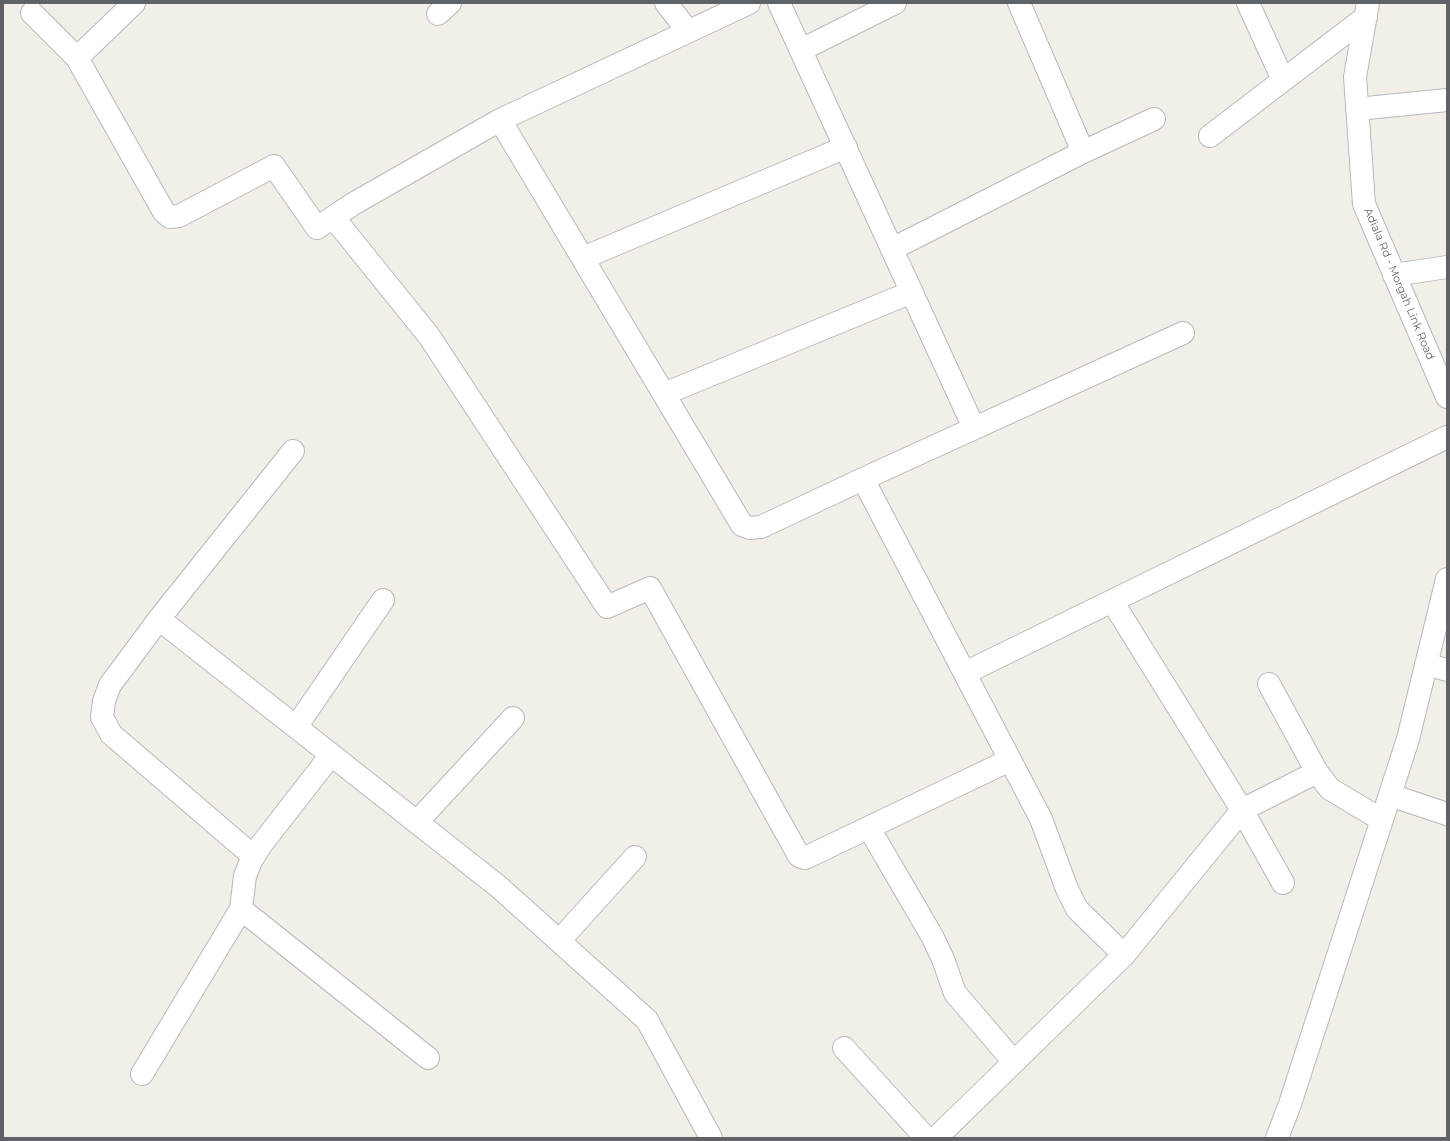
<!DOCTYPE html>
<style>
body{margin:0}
#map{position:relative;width:1450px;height:1141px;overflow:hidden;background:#f1efe8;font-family:Montserrat,sans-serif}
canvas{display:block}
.frame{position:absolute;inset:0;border:4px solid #5f6368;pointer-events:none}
</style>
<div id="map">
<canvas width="1450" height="1141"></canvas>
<div class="frame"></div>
</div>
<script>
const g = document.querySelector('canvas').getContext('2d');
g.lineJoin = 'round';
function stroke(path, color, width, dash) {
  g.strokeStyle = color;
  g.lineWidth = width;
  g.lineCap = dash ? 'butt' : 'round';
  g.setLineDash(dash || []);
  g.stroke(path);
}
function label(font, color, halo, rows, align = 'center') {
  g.font = font + ' Montserrat,sans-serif';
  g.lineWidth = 3.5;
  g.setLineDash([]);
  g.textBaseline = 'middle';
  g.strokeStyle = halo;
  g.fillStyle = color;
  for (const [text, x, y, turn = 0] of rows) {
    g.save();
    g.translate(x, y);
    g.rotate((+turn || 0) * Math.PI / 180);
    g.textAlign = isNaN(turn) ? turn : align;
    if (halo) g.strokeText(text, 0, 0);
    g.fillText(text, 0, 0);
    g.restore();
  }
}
const minor = new Path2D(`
 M666,3l22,28
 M779,3l195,425
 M1019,3l64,149
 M1248,3l35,77
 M1368,3l-13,74 9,127 83,193
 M32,13l45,45 87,154 6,5 9,-1 95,-50 43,62 36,-24 147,-84 249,-117
 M438,14l12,-11
 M801,50l94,-47
 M77,58l57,-55
 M1357,109l90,-9
 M500,120l242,405 8,3 11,-1 102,-48 320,-146
 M1210,136l156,-119
 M333,217l96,119 178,271 43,-19 149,268 6,2 205,-98
 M892,249l191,-97 71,-33
 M583,258l263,-111
 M1394,275l53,-8
 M664,394l248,-102
 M293,451l-134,168 340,268 148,133 64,118
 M863,479l178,340 26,70 10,20 47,46
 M1112,601l130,209 41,73
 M159,619l-49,66 -6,16 -2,16 9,17 142,122
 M1426,664l21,6
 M965,673l482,-236
 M1269,684l48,88 13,17 52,31
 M296,727l87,-127
 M1390,795l57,19
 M417,822l96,-104
 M869,828l63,108 11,23 12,34 59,69
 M241,909l187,149
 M559,941l76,-84
 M844,1048l82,90
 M142,1074l99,-165 4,-33 6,-15 10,-16 70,-90
 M936,1138l188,-183 118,-145 75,-38
 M1277,1138l13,-34 118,-365 39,-160`);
const streetNames = [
 ["Adiala Rd - Morgah Link Road",1399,284,67]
];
stroke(minor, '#b5b8bc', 24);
stroke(minor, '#fff', 22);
label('11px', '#5f6368', '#fff', streetNames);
</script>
